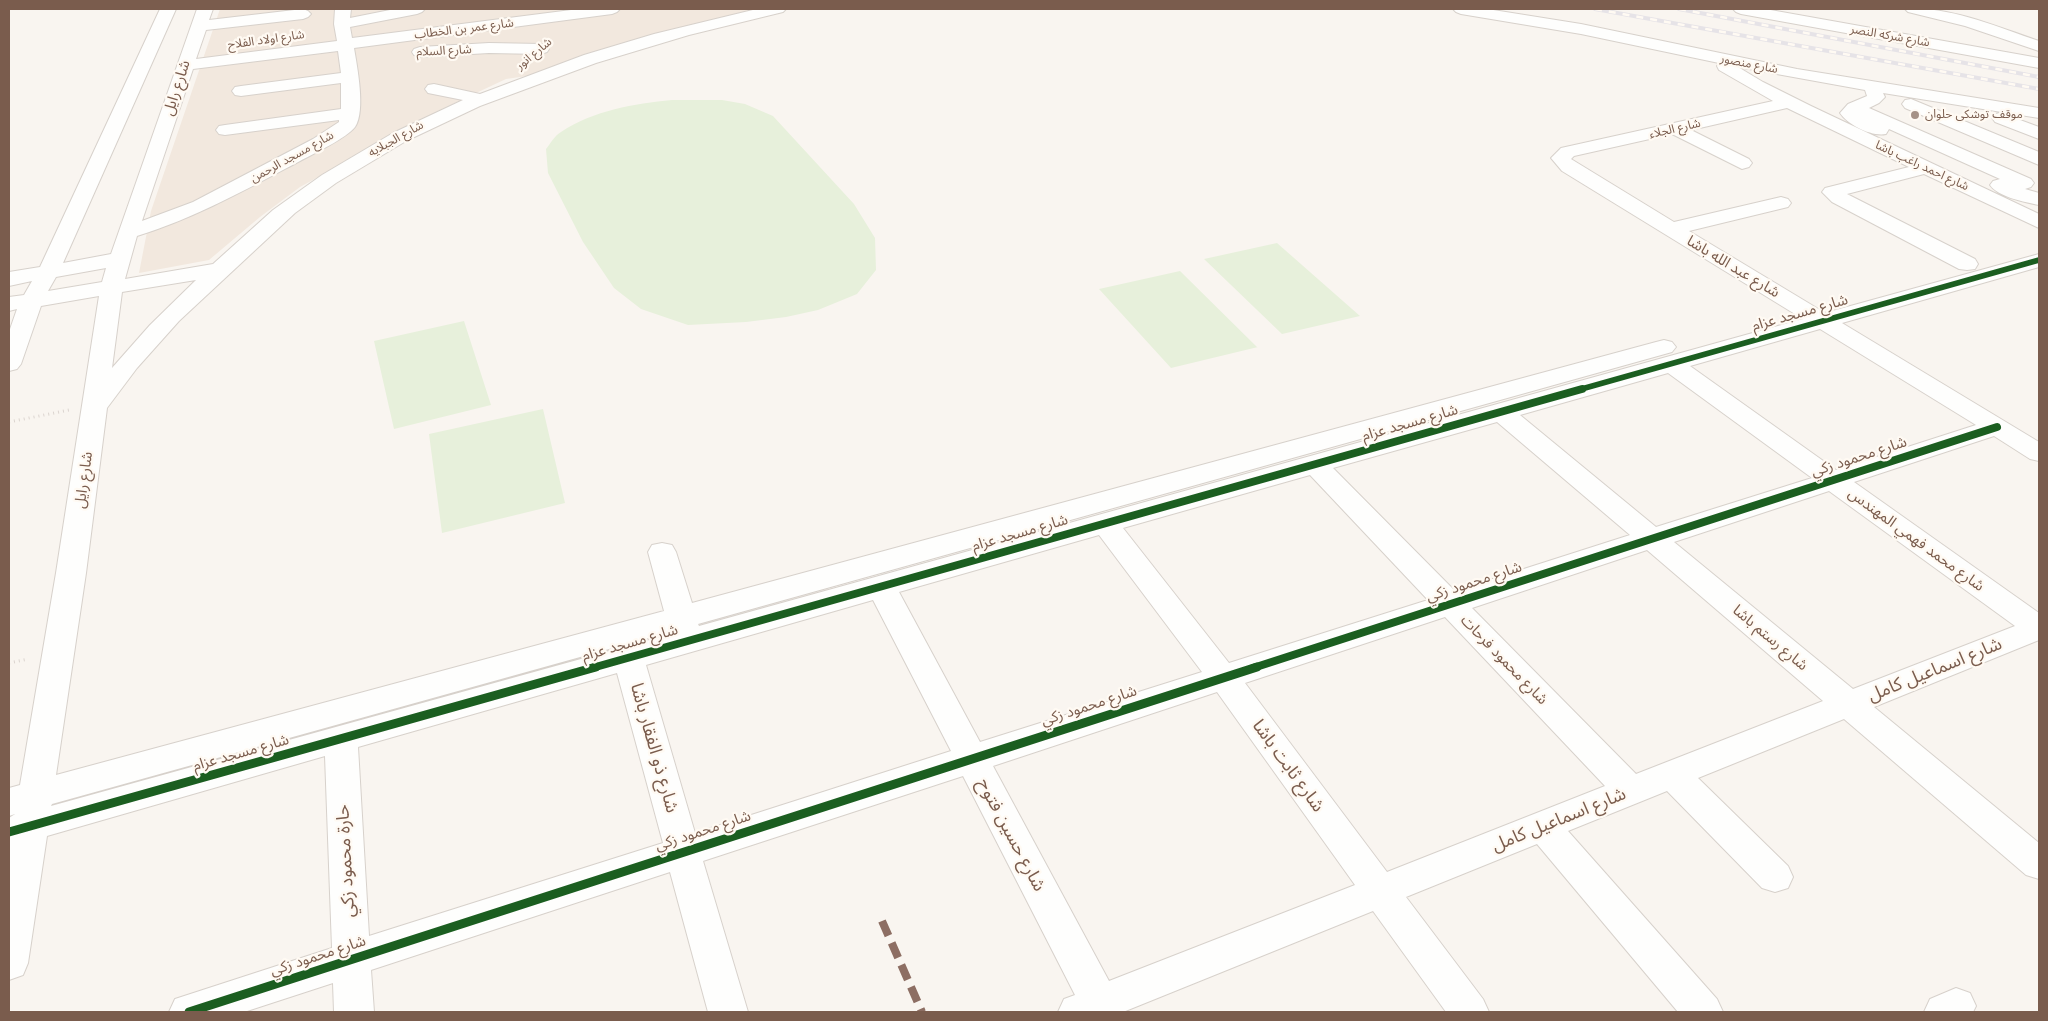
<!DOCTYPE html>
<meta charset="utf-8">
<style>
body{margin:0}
#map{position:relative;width:2048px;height:1021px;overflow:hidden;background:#f9f5f0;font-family:"Open Sans",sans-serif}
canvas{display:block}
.frame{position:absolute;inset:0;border:10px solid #7a5c4d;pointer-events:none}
</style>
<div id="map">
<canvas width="2048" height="1021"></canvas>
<div class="frame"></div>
</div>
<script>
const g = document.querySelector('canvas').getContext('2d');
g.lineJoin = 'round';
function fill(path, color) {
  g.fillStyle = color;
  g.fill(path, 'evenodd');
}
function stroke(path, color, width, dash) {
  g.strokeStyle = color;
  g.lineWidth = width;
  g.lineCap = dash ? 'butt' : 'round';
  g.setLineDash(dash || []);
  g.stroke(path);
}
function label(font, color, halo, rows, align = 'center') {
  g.font = font + ' "Open Sans","Noto Sans Arabic",sans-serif';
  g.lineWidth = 4.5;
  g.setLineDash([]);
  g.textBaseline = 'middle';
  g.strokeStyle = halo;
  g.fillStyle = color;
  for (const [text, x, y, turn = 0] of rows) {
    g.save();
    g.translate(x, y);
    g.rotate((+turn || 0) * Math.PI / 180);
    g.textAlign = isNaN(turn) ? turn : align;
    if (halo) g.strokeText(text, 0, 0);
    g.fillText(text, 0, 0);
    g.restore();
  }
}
const residential = new Path2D(`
 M220,9h535l-170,45 -51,21 -28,4 -64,30 -142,78 -40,30 -51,43 -70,13 12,-62z`);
const green = new Path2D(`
 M672,100h50l23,4 28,12 81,88 21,34 1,32 -19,24 -39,16 -32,7 -40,5 -58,3 -47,-16 -27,-21 -31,-46 -35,-69 -2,-24c4,-5 9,-14 15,-17 33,-22 73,-28 111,-32z
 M1277,243l83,73 -78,18 -78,-75z
 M1180,271l77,76h1l-87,21 -72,-79z
 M464,321l27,84 -97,24 -20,-88z
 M543,409l22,94 -123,30 -13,-99z`);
const path = new Path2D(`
 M9,422l60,-12
 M9,663l19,-4`);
const minor = new Path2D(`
 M160,9h16l-113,254 48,-9 86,-245h16l-4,11 94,-11 5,2 3,3 -3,3 -5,2 -97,11 -10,29 141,-18 -3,-17 1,-15h16l-1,9 45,-9h30l-3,3 -5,2 -67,13 2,11 227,-29h41l-3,3 -5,2 -258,34c3,18 12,63 1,79 -8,11 -42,27 -55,34 -53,28 -105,57 -163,75l-12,43 88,-15 60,-54 49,-35 71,-42 70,-33 -35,-7 -3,-4 3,-4 6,-1 46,10 104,-39 70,-21 103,-25h29l-3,3 -94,23 -93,28 -116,43 -74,35 -70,42 -41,30 -116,108 -42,47 -30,40 -21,165 -30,202 608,-164 -16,-59 4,-7 10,-2 10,2 4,7 16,51 964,-261 8,-2 8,2 4,5 -4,5 -974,272 1,2 1104,-307 -241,-148 -11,-13 10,-10 212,-47 -54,-31 -2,-4 2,-3 -138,-29 -120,-20 -5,-2 -3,-3h34l94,15 216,45 242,39v10l-156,-25 2,4 -6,6 -10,5 162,71 3,4 -3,4 -6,2 14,4v12c-14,-3 -41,-8 -49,-20l3,-4 7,-2 -111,-50 -3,5c-14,3 -38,-9 -46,-21l8,-9 19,-8 -2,-6 -127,-23 25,15 48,24 228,108v14l-115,-54 -77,20 128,65 3,5 -3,5 -8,1 -8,-1 -127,-67 -10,-10 3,-4 84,-21 -122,-59 -96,22 58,29 3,4 -3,4 -7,2 -70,-35 -98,22 -3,3 103,63 107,-25 7,2 3,4 -3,4 -99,24 136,82 214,-59v13l-197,56 197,119v19l-9,-2 -36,-23 -140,46 185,131v27l-165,67 165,136v36l-13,-4 -182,-156 -146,59 90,88 5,11 -5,11 -13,4 -13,-4 -95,-97 -99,40 149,168 6,13h-45l-141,-168 -131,53 77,102 6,13h-43l-73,-101 -250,101h-65l6,-13 11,-4 -112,-219 -260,85 45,151h-40l-38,-140 -299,98 3,42h-40l-1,-29 -89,29h-75l6,-13 157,-51 -7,-192 -278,80 -19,127 -5,12 -14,5v-162l6,-4 -6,2v-28l11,-3 36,-212 43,-277 -58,10 -20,58 -4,5 -8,2v-39l8,-23 -8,2v-14l15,-2 8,-14 -23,5v-14l31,-5zM338,51l3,22 -100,13 -6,1 -3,4 3,4 6,1 100,-13v26l-116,16 -6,1 -3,4 3,4 6,1 114,-15v2l-26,17 -120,63 -51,19 51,-152zM106,268l-4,14 -54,9 8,-14zM196,280l-46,45 -38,43 10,-76zM1820,329l156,96 -140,45 -146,-104zM1668,373l144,105 -156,49 -136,-112zM1497,422l133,113 -175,56 -122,-123zM1310,475l118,125 -199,63 -106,-135zM1829,491l186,135 -162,63 -179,-147zM1099,535l103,137 -222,70 -81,-150zM1647,550l176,151 -187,73 -164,-166zM873,600l78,151 -256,82 -49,-168zM1445,617l160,169 -218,86 -142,-189zM670,632l1,2 -620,172 1,-2zM617,673l46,170 -294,93 -11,-189zM1217,692l138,193 -246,96 -116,-215z
 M1733,9h32l274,49v10l-298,-54 -5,-2z
 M1905,9c46,-3 92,18 134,32v10l-74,-25 -57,-14z
 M489,43l52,1 6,2 2,3 -2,3 -6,2 -52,-1 -69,4 -6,-2 -2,-3 2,-3 6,-2z
 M1911,99l128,53v13l-134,-57 -3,-4 3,-4z
 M2001,113l38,14v12l-44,-17 -3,-4 3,-4z
 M1956,988l14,5 6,13 -3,6h-49l6,-13z`);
const rail = new Path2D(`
 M1595,9l444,80
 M1679,9l360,68`);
const quiet = new Path2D(`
 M882,921l40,91`);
const cyclewayFar2 = new Path2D(`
 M1578,390l461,-130`);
const cyclewayFar1 = new Path2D(`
 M592,668l990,-279
 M1253,668l744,-241`);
const cycleway = new Path2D(`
 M9,832l587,-165
 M189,1012l1068,-345`);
const markers = [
 [1915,115,5,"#a69286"]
];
const farStreetnames = [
 ["شارع عمر بن الخطاب",464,29,-7],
 ["شارع شركه النصر",1890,36,10],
 ["شارع اولاد الفلاح",266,40,-8],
 ["شارع السلام",444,51,-3],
 ["شارع انور",534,54,-40],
 ["شارع منصور",1749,64,11],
 ["شارع الجلاء",1675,129,-13],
 ["شارع الجبلايه",396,139,-29],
 ["شارع مسجد الرحمن",292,157,-29],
 ["شارع احمد راغب باشا",1922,166,25]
];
const farPoinames = [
 ["موقف توشكى حلوان",1925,115]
];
const streetNames = [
 ["شارع رايل",177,88,-72],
 ["شارع عبد الله باشا",1733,267,31],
 ["شارع مسجد عزام",1800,313,-16],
 ["شارع مسجد عزام",1410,423,-16],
 ["شارع محمود زكي",1859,457,-18],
 ["شارع رايل",84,480,-82],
 ["شارع مسجد عزام",1020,533,-16],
 ["شارع محمد فهمي المهندس",1916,540,36],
 ["شارع محمود زكي",1474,582,-18],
 ["شارع رستم باشا",1770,638,40],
 ["شارع مسجد عزام",630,643,-16],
 ["شارع محمود فرحات",1504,660,46],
 ["شارع محمود زكي",1089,706,-18],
 ["شارع مسجد عزام",241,753,-16],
 ["شارع محمود زكي",703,831,-18],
 ["شارع محمود زكي",318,956,-18]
];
const nearStreetnames = [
 ["شارع اسماعيل كامل",1935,670,-22],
 ["شارع ذو الفقار باشا",654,748,74],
 ["شارع ثابت باشا",1288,766,54],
 ["شارع اسماعيل كامل",1559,820,-22],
 ["شارع حسين فتوح",1011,835,62],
 ["حارة محمود زكي",346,861,-93]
];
fill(residential, '#f2e8de');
fill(green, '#e7f0db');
stroke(minor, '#d7d1cb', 2);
stroke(path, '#dcd5d0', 3, [1, 4]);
fill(minor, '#fefefd');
stroke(rail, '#e6e3e7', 4);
stroke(rail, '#fffaf3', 2.5, [7]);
stroke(quiet, '#8d6e63', 8, [16, 8]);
stroke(cyclewayFar2, '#1b5e20', 5.5);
stroke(cyclewayFar1, '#1b5e20', 8);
stroke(cycleway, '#1b5e20', 9);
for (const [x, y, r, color] of markers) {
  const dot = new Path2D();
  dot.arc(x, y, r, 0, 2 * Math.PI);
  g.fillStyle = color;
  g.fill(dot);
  stroke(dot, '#fffaf3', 2);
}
label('12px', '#7a5c4d', '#fffaf3', farStreetnames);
label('12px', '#7a5c4d', '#fffaf3', farPoinames, 'left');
label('15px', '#7a5c4d', '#fffaf3', streetNames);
label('18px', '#7a5c4d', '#fffaf3', nearStreetnames);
</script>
